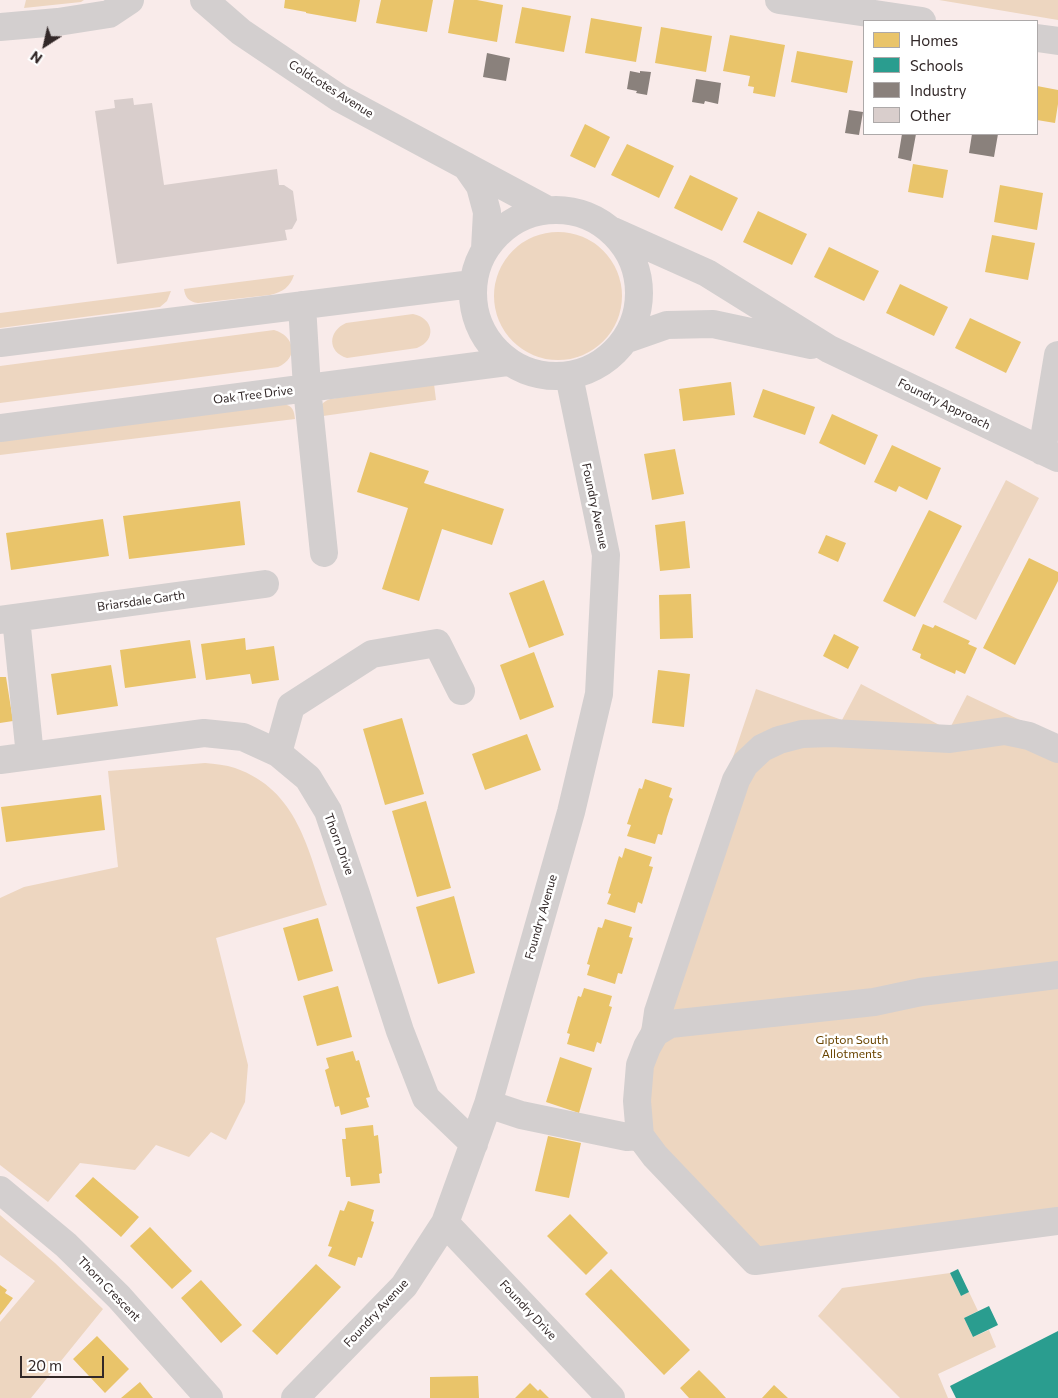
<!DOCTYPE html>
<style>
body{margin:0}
#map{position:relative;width:1058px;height:1398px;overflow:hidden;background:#f9ebea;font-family:Commissioner,sans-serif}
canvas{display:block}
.legend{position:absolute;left:863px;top:20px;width:175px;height:115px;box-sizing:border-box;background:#fff;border:1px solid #ada9a9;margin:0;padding:6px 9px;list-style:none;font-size:15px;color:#322828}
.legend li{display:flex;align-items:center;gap:10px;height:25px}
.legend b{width:25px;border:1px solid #ada9a9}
.north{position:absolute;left:20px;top:20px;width:50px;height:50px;-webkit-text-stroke:4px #fff;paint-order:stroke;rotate:215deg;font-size:14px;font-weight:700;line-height:20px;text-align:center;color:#322828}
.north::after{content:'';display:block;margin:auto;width:18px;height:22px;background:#322828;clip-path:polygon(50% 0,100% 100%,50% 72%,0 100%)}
.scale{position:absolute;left:20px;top:1356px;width:84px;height:22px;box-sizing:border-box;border:2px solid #322828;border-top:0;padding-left:6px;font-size:15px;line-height:18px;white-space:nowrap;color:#322828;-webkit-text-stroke:4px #fff;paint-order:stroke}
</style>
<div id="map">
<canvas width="1058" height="1398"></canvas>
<ul class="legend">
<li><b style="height:14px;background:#e9c46a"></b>Homes</li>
<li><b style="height:14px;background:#2a9d8f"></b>Schools</li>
<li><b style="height:14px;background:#8a817c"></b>Industry</li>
<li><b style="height:14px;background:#d9cecc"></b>Other</li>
</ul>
<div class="north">N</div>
<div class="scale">20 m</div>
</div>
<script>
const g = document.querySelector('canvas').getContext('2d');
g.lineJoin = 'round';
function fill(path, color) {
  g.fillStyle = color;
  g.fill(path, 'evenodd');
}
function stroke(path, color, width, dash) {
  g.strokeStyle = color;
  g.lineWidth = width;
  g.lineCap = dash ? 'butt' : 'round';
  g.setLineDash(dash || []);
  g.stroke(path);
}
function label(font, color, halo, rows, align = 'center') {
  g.font = font + ' Commissioner,sans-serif';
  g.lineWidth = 5;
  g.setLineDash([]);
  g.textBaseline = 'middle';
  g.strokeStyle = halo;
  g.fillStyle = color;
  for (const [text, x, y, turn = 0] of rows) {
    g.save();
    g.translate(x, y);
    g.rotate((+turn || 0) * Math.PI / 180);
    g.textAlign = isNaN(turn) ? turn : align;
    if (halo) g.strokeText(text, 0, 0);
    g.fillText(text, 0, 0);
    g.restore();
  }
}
const green = new Path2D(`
 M26,0h58l-3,2 -57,6z
 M939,0h119v20z
 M494 296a64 64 0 1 1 128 0a64 64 0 1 1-128 0Z
 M294,275c-4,12 -11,17 -24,20l-72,8c-9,-1 -13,-6 -14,-14z
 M171,291l-4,10 -7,6 -160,21v-15z
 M413,314c21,4 24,26 4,34l-70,10c-20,-6 -19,-27 -1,-35z
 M274,330c21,6 25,28 4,37l-278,36v-37z
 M434,384l2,16 -120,17c3,-9 4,-14 14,-18z
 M284,404c9,2 10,7 11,15l-295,36v-15z
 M1006,480l33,18 -63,122 -33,-18z
 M861,684l88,46 18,-35 91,43v491l-304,40 -103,-105 -21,-16v-72l12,-50 114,-337 86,31z
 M205,763c10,1 21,2 30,5 63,22 73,82 92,137l-111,33 32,127 -3,37 -19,38 -15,-8 -22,25 -33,-12 -21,25 -55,-7 -32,39 -48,-37v-267l24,-11 94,-20 -10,-96z
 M0,1215l55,48 48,46 -72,89h-31v-76l35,-41 -35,-26z
 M950,1273l11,23 8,-4 9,19 -14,7 9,19 16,-7 7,17 -58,27 10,24h-48l-82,-82 24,-28z`);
const homes = new Path2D(`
 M285,0h75l-4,22 -50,-9v-1l-22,-4z
 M381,0h52l-6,32 -51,-9z
 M454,0h23l26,5 -6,37 -49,-9z
 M522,7l49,9 -7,36 -49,-9z
 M591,18l51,9 -6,35 -51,-9z
 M661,27l51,9 -6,36 -51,-9z
 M730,35l55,10 -10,52 -22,-4 1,-6 -6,-1 2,-10 -27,-5z
 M797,51l56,10 -6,32 -56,-11z
 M1037,86l21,4v14l-3,19 -18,-3z
 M585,124l25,13 -15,31 -25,-12z
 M627,144l47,22 -15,32 -48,-23z
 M913,164l35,6 -5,28 -35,-6z
 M690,175l48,23 -16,33 -48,-23z
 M1000,185l43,8 -6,37 -43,-8z
 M758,211l49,23 -15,31 -49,-23z
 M992,235l43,8 -7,37 -43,-8z
 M829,247l50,24 -15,30 -50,-24z
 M900,284l48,23 -14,29 -48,-23z
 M970,318l51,24 -15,31 -51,-25z
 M731,382l4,33 -52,6 -4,-32z
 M763,389l52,18 -10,28 -52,-18z
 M832,414l46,21 -13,30 -46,-22z
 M892,445l49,23 -14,32 -28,-14 -3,6 -22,-10z
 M675,449l9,45 -32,6 -8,-46z
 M370,452l59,19 -5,12 80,26 -12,36 -50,-16 -23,72 -37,-12 26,-81 -51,-16z
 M240,501l5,44 -116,14 -6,-43z
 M929,510l33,16 -47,91 -32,-16z
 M103,519l6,37 -98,14 -5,-37z
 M685,521l5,47 -30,3 -5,-46z
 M826,535l20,8 -8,19 -20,-9z
 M1029,558l29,14v9l-43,84 -32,-17z
 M544,580l20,55 -35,13 -20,-55z
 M691,594l2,44 -33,1 -1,-44z
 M923,624l10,4 2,-3 35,16 -2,3 9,4 -12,26 -9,-4 -1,4 -18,-8 -17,-8 1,-4 -9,-4z
 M834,634l25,13 -11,22 -25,-13z
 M245,638l1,12 28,-4 5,34 -27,4 -2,-10 -44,6 -5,-36z
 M190,640l6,38 -71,10 -5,-38z
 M534,652l20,55 -34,13 -20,-55z
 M111,665l7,41 -61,9 -6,-41z
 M658,670l32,4 -6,53 -32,-4z
 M0,677h6l7,44 -13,2z
 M402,718l22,76 -39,11 -22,-76z
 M527,734l14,36 -56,20 -13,-36z
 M645,779l27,9 -3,9 4,2 -6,18 -5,18 -4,-1 -3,10 -28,-8 4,-11 -4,-1 12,-36 3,1z
 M101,795l4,35 -99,12 -5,-35z
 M426,801l25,87 -34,9 -25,-86z
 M625,848l27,9 -3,9 4,1 -11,37 -4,-2 -3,11 -28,-9 4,-10 -3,-1 11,-37 3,2z
 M454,896l21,77 -37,11 -22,-77z
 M318,918l15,53 -35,10 -15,-53z
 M605,919l27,8 -3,10 4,1 -11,36 -4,-1 -3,11 -28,-9 3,-10 -3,-1 11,-37 4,1z
 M338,986l14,51 -35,9 -14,-50z
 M584,988l28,8 -3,10 3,1 -11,37 -4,-2 -3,10 -27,-8 3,-10 -3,-1 11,-37 3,1z
 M353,1051l3,10 3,-1 11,37 -4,1 3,9 -28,8 -2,-9 -4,1 -10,-37 4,-2 -3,-10z
 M560,1057l32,11 -13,45 -33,-11z
 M373,1125l1,11 4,-1 4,38 -3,1 1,9 -29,3 -1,-9h-4l-4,-38h4l-1,-11z
 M548,1136l33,7 -12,55 -34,-7z
 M93,1177l46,40 -18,20 -46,-41z
 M348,1201l26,9 -3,11 3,1 -12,36 -4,-1 -3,9 -27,-10 4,-9 -4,-1 12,-36 4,1z
 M570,1214l38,39 -22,22 -39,-39z
 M150,1227l42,44 -20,18 -42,-43z
 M316,1264l25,23 -64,68 -25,-24z
 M611,1269l79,81 -26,25 -79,-81z
 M201,1280l41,45 -21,18 -40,-45z
 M0,1285l7,5 -2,3 8,5 -13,17z
 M97,1336l32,33 -24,24 -32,-34z
 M699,1370l18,18 9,10h-37l-9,-10z
 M478,1376l1,22h-49v-21z
 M140,1382l13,16h-32z
 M530,1383l8,8 2,-2 9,9h-34z
 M774,1385l14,13h-26z`);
const schools = new Path2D(`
 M958,1269l11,23 -8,4 -11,-23z
 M989,1306l9,19 -25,12 -9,-19z
 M1058,1331v67h-102l-6,-12z`);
const industry = new Path2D(`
 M487,53l23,5 -4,23 -23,-4z
 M630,71l10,2v-2l11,1 -4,23 -11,-2 1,-2 -10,-2z
 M696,79l25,4 -3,21 -13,-3 -1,3 -12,-2z
 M849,110l14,2 -4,23 -14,-2z
 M902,134h14l-5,27 -13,-3z
 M972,134h26l-4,23 -25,-4z`);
const building = new Path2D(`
 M133,98l1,7 18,-2 12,82 113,-16 2,16h5l9,6 4,29 -5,9 -7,1 2,10 -170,24 -22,-153 20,-3 -1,-8z`);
const minor = new Path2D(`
 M204,0l37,32 98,66 207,111
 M779,0l143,21
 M0,27l58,-5 51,-8 21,-14
 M1037,38l21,3
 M466,166l14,20 7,26 -2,37
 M473 293a83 83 0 1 1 166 0a83 83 0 1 1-166 0Z
 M613,231l94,42 122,76 229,109
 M302,305l5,83 17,165
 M627,339l40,-14 46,-1 98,21
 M0,343l472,-59
 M0,428l507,-66
 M1042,451l16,-96
 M16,618l14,138
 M0,620l265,-36
 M278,753l13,-47 81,-52 65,-11 24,48
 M0,760l204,-27 39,4 35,16 30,25 20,33 28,83 44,137 26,67 48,46
 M1058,975l-137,17 -47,10 -204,22 -15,9 -8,14 -7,18 -3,36 3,35 15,20 100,105 303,-40
 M655,1033l3,-21 78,-232 9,-16 17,-16 17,-8 23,-6 29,-1 119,6 55,-8 24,5 29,13
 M488,1104l33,11 106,22 13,-1
 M0,1190l66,55 53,52 90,101
 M445,1223l166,175
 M295,1398l109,-112 41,-63 43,-119 83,-292 28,-118 7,-139 -37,-179`);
const streetNames = [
 ["Coldcotes Avenue",331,89,32],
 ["Oak Tree Drive",253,395,-7],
 ["Foundry Approach",944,404,26],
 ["Foundry Avenue",595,506,78],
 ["Briarsdale Garth",141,601,-8],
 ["Thorn Drive",339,844,70],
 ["Foundry Avenue",541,917,-74],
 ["Thorn Crescent",109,1289,46],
 ["Foundry Drive",528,1310,47],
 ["Foundry Avenue",376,1313,-47]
];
const parkNames = [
 ["Gipton South",852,1040],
 ["Allotments",852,1054]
];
fill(green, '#edd6c0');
fill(homes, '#e9c46a');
fill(schools, '#2a9d8f');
fill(industry, '#8a817c');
fill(building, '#d9cecc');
stroke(minor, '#d3cfcf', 28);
label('12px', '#322828', '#fff', streetNames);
label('12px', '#694400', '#fff', parkNames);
</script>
